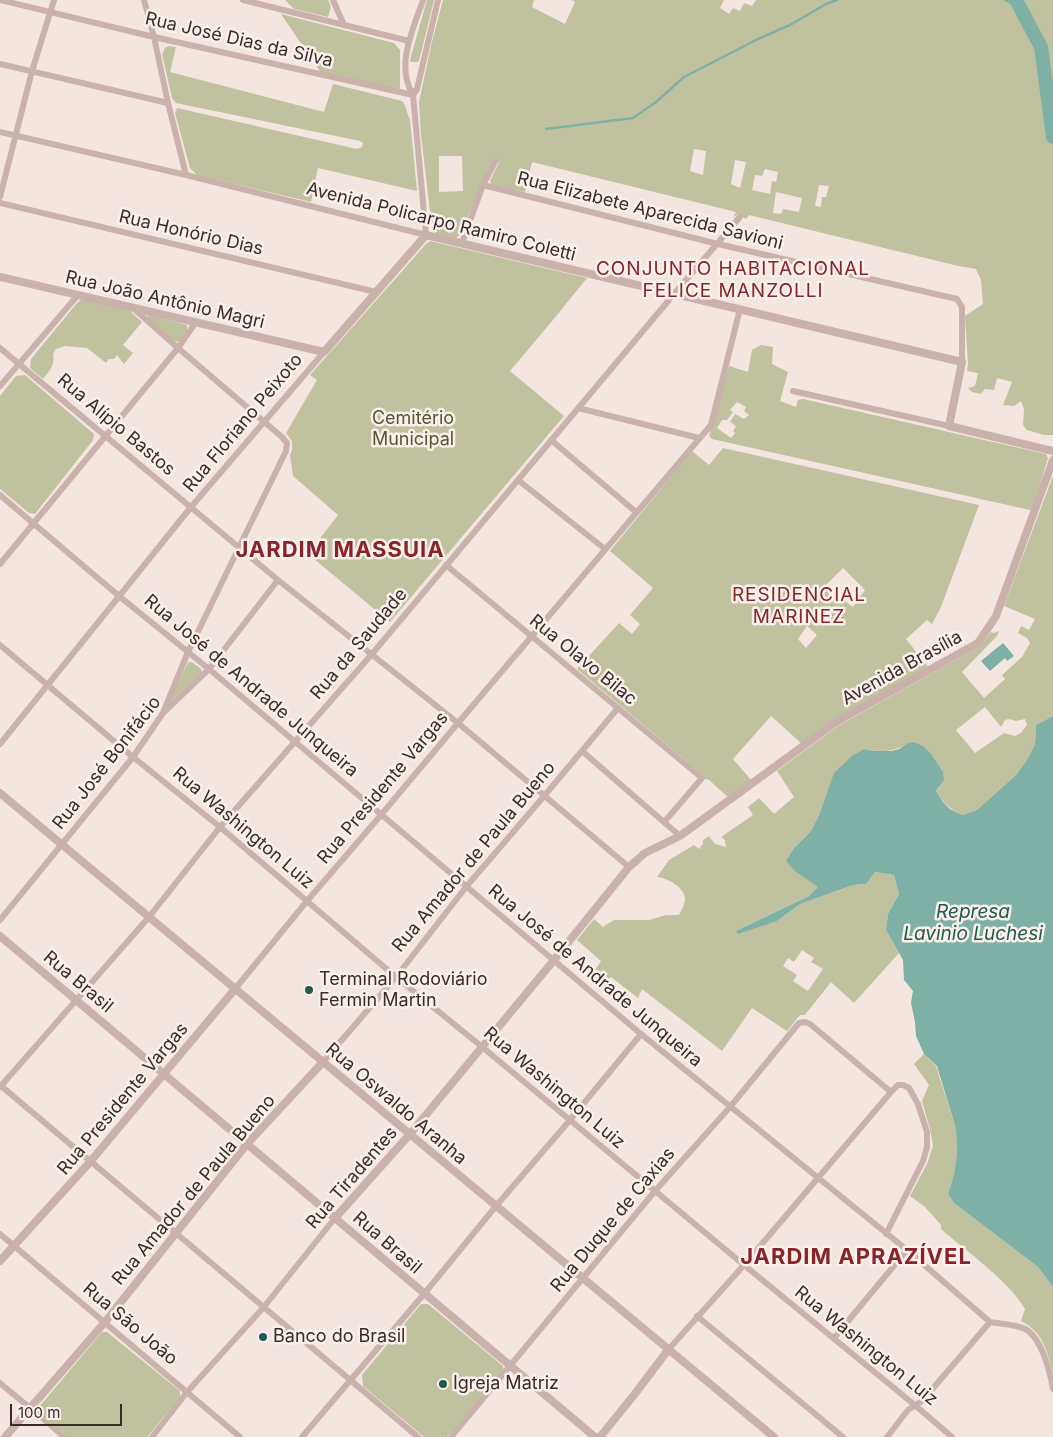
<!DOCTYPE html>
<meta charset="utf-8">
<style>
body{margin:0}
#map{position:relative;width:1053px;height:1437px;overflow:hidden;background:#f3e5e0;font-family:Inter,sans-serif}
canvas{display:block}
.scale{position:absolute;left:10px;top:1404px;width:112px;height:22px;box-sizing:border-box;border:2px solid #392b2a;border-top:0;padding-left:6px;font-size:15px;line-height:18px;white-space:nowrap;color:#392b2a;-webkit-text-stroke:4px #faf0ec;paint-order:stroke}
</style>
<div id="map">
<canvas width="1053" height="1437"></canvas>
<div class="scale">100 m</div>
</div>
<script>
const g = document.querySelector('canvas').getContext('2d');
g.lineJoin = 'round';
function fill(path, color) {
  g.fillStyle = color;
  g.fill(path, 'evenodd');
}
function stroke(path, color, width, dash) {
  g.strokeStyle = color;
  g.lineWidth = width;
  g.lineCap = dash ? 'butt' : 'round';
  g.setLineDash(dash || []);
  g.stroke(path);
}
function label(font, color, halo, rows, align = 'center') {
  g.font = font + ' Inter,sans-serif';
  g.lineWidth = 5;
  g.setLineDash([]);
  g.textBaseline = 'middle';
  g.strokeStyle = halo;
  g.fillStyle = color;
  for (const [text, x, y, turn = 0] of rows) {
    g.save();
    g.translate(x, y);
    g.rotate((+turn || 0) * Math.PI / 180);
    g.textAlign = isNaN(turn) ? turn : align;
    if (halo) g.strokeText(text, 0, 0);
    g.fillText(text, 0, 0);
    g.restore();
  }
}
const green = new Path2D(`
 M285,0h43l3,6 -3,11 -34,-8z
 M427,0h7l-15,61 -2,1h-6l-1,-2z
 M443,0h91l-2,7 33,17 10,-22 -3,-2h152l-4,8 9,6 4,-6 7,3 4,-8 8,3 4,-6h297v435h-9l-17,-5 -4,-5 1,-16 -3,-8 -7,5 -11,-1 9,-23 -15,-4 -3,12 -9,-1 -4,5 -9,-2 -4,-4 7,-2 3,-13 -11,-2 1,-7 -3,-48 18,-12 -2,-24 -5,-11 -22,-4 -205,-50 -3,4 -9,-4 -4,2 3,-5 -204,-50 -7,30 -33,-6 -2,-5 9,-19v-4l-3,-1 -3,2 -12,26 -20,49 -5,4 -20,-4 -4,-6 -11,-93 -2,-33 12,-56zM694,149l12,2 -3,24 -13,-4zM439,156h23l1,35 -24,1zM735,160l11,2 -6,26 -9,-4zM765,169l13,3 -2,10 -4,-1 -2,13 -18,-4 3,-15 7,1zM819,185l10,1 -3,11h-4l-1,10 -6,-1zM776,192l26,6 -3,14 -16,-3 -2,5 -8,-1z
 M281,14l113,29 6,7v39l-77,-13z
 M169,46l7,1 -6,25 154,40 9,-28 69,17c5,5 4,12 8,18l7,72 -99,-23 -7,34 -114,-27 -7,-7 -15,-55 2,-5 180,41 5,-2 1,-4 -3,-2 -184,-38 -4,-5 -10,-44 3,-6z
 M430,241l157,37 -34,42 -43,51 54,45 -174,206 -82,-68 30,-39 -45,-39 -3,-21 2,-5v-9l-6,-8 31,-53 -7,-5 116,-131z
 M82,299l48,12 12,11 -19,23 10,8 -9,11 -7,-9 -3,4h-5l-3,4 -19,-15 -22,-2 -9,3 -3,5c2,12 -3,16 -10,25l-13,-11 1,-9 46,-56z
 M149,315l38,10v5l-8,12 -5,-1 -26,-22 -1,-3z
 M761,345l12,2 -1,17 16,8 -8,29 16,6 2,-7 5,-1 243,55 2,4 -15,49 -3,3 -318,-71 -3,-3 20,-70 19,6 4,-22zM737,402l9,5 -2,4 5,4 -5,4 -9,-5 -5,8 6,4 -3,5 2,2 -4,5 -14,-10 5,-8h5l6,-8 -3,-2z
 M25,375l69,59 -1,6 -58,74 -6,-1 -29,-24v-93l16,-20z
 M723,448l256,57 -38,102 -9,17 -5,-4 -21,19 23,29 -127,76 -31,-28 -38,43 19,22 -23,17 -20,-18 -4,-1 -1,-3 -127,-107 42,-46 13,11 8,-10 -10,-9 23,-27 -43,-37 82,-100 17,14zM843,568l22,22 -12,17 -28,-21zM807,626l10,9 -11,13 -8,-9z
 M1053,476v240l-17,9 -1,19 -7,14 -11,16 -40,36 -15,5c-13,-7 -18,-11 -26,-24l3,-3c-4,-34 -1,-31 -33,-44 -13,9 -28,8 -42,5l-44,64 -9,18 -16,16 1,25 23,15 -10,9 -73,35 41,-10 23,-17 53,-19 13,-1 9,-12 19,3 5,19 -11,20 -2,16 13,23 -45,50 -23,-21 -26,33h-5l-13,16 -35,-23 -30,43 -80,-62 -4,9 -27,-21 -4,4 -12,-11 6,-9 -24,-21 17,-21 9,8 11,-7h35l17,-5h13c2,-4 6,-11 6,-16 0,-12 -18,-21 -28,-22l12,-17 25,-15 5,4 4,-5v-4l6,-4 6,8 11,3 -1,-7 -4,-3 32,-22 -5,-8 11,-9 15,16 20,-17 -17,-26 61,-45 141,-79 12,-15 2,1 6,-2 -2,5 -35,36 22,26 21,-19 -3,-4 20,-18 8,-14 -3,-5 -9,-5 3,-7 8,4 6,-11 -31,-13zM985,707l16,20 4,-7 4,-1 7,2 9,-2 2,6 -6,8 -6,3 -11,-3 -29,20 -19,-23zM802,950l12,8 -3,4 12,7 -15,22 -15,-10 4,-6 -14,-9 5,-8 6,4z
 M188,662h4l9,7 1,3 -30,28v-3z
 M924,1054l12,12 20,63 1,25 -3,20 -6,20 6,9 84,64 15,20v86c-6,-22 -10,-41 -32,-52l4,-12c-16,-28 -59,-58 -84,-80v-4l-16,-18 -15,-11 17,-32 6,-18 -3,-17 -8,-28 7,-16 -15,-21z
 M421,1304h7l75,62v5l-56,66h-23l-61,-51 -1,-11z
 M102,1332h5l73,59v6l-33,40h-84l-29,-24z`);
const water = new Path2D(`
 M1003,643l11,13 -7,5 -2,-3 -15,13 -9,-10z
 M1053,716v571l-15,-20 -84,-64 -6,-9 6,-20 3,-20 -1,-25 -19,-63 -13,-12 -8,-18 -1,-14 -4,-19 2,-12 -9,-11 -1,-20 -17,-30 2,-16 11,-20 -5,-19 -19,-3 -9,12 -13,1 -53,19 -23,17 -39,13 -2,-3 73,-35 9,-9 -22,-15 -10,-11 9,-14 16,-16 9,-18 14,-40 18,-17 12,-7 10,2h18l7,-2 7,-5 8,-2 9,4 8,8 12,18 1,8 -8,11 7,11 7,7 12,6 15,-5 40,-36 11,-16 7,-14 1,-19z`);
const stream = new Path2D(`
 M1005,0l16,8
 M546,129l87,-11 23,-16 28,-25 74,-38 32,-14 36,-21 11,-4`);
const river = new Path2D(`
 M1016,0l25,47 12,90`);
const pedestrian = new Path2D(`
 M30,1408l33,29`);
const minor = new Path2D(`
 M0,0l154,37 259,58
 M144,0l10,37 14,66 18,72
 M243,0l166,41
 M333,0l11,25
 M0,64l168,39
 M413,95l4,-6 21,-89
 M0,132l186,43 240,60 -13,-140c-18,-29 0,-66 10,-95
 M483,185l235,59 239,55 5,8v55
 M0,197l32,-126 22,-71
 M0,203l376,89
 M462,243l21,-58 13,-25
 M133,308l45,40 104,89 5,6 -1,8 -98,201 -25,61
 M0,348l278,232 180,143 171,144
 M0,386l78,-91
 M793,391l156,35
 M578,408l121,30
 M551,440l85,72
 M518,480l87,69
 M0,495l119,101 90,73 432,365 266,216 83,72
 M0,564l178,-216 18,-26
 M446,565l256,213 -37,43
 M0,645l133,112 87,70 176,150 85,69 263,219 172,141 36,31
 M0,744l191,-237 133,-155
 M582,751l98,85
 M0,920l133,-163 30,-44 46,-44 69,-89
 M235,989l72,-88 74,-86 77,-92 253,-298 29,-116
 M323,1062l73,-85 70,-90 79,-92 73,-87
 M0,1085l418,352
 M0,1087l149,-170 71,-90 152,-173 302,-360 65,-76
 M0,1234l240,203
 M697,1316l146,121
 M990,1322c11,2 25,2 35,7 17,9 25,43 28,60
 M834,1338l73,-88
 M668,1350l76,-85 147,-173 7,-7h5l6,3 9,16 9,28v15l-4,14 -37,73
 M0,1383l30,25
 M152,1437l35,-45 76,-84 72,-90
 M302,1437l122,-143 72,-88 74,-86 71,-86
 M451,1437l204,-246 75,-84 69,-84 6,-1 5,2 81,68
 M887,1437l21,-27 14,-9 68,-79`);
const tertiary = new Path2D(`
 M0,277l324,75 102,-117 536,127 -13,64 104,25
 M0,793l774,644
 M0,936l595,501
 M335,1218l75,-84 144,-174 75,-93 16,-14 35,-17 156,-114 142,-79 18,-27 57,-156
 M0,1261l90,-99 145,-173
 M5,1437l100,-115 142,-178 76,-82
 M600,1437l34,-42 34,-45`);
const markers = [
 [309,990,5,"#205b4f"],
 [263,1337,5,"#205b4f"],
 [443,1384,5,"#205b4f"]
];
const streetNames = [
 ["Rua José Dias da Silva",239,40,13],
 ["Rua Elizabete Aparecida Savioni",650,211,14],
 ["Avenida Policarpo Ramiro Coletti",441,222,14],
 ["Rua Honório Dias",191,233,13],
 ["Rua João Antônio Magri",165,300,13],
 ["Rua Floriano Peixoto",243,423,-50],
 ["Rua Alípio Bastos",116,425,40],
 ["Rua da Saudade",359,644,-50],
 ["Rua Olavo Bilac",583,660,39],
 ["Avenida Brasília",902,668,-29],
 ["Rua José de Andrade Junqueira",251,686,40],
 ["Rua José Bonifácio",107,763,-52],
 ["Rua Presidente Vargas",383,788,-50],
 ["Rua Washington Luiz",243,828,40],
 ["Rua Amador de Paula Bueno",474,857,-50],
 ["Rua José de Andrade Junqueira",595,976,40],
 ["Rua Brasil",78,982,40],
 ["Rua Washington Luiz",554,1088,40],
 ["Rua Presidente Vargas",123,1099,-50],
 ["Rua Oswaldo Aranha",396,1104,40],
 ["Rua Tiradentes",352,1178,-49],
 ["Rua Amador de Paula Bueno",194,1190,-50],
 ["Rua Duque de Caxias",613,1220,-50],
 ["Rua Brasil",387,1243,41],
 ["Rua São João",130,1324,40],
 ["Rua Washington Luiz",866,1346,39]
];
const parkNames = [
 ["Cemitério",413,419],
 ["Municipal",413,440]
];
const poiNames = [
 ["Terminal Rodoviário",319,980],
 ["Fermin Martin",319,1001],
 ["Banco do Brasil",273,1337],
 ["Igreja Matriz",453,1384]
];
const neighbourhoodNames = [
 ["CONJUNTO HABITACIONAL",733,269],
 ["FELICE MANZOLLI",733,291],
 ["RESIDENCIAL",799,595],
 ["MARINEZ",799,617]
];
const waterNames = [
 ["Represa",973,912],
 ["Lavinio Luchesi",973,934]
];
const districtNames = [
 ["JARDIM MASSUIA",340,550],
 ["JARDIM APRAZÍVEL",856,1257]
];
fill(green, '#c0c29f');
fill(water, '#7eb0a5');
stroke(stream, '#7eb0a5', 2.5);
stroke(river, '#7eb0a5', 14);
stroke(pedestrian, '#cbb1ab', 4.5);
stroke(minor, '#cbb1ab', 6);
stroke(tertiary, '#cbb1ab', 8);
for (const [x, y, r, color] of markers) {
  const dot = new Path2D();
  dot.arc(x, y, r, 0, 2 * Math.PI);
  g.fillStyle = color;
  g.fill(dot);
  stroke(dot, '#faf0ec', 2);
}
label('18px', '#392b2a', '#faf0ec', streetNames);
label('18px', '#53572e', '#faf0ec', parkNames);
label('18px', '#392b2a', '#faf0ec', poiNames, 'left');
g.letterSpacing = '1px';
label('19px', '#882427', '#faf0ec', neighbourhoodNames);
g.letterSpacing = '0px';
label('italic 19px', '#205b4f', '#faf0ec', waterNames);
g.letterSpacing = '1px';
label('bold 22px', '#882427', '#faf0ec', districtNames);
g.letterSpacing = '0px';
</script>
